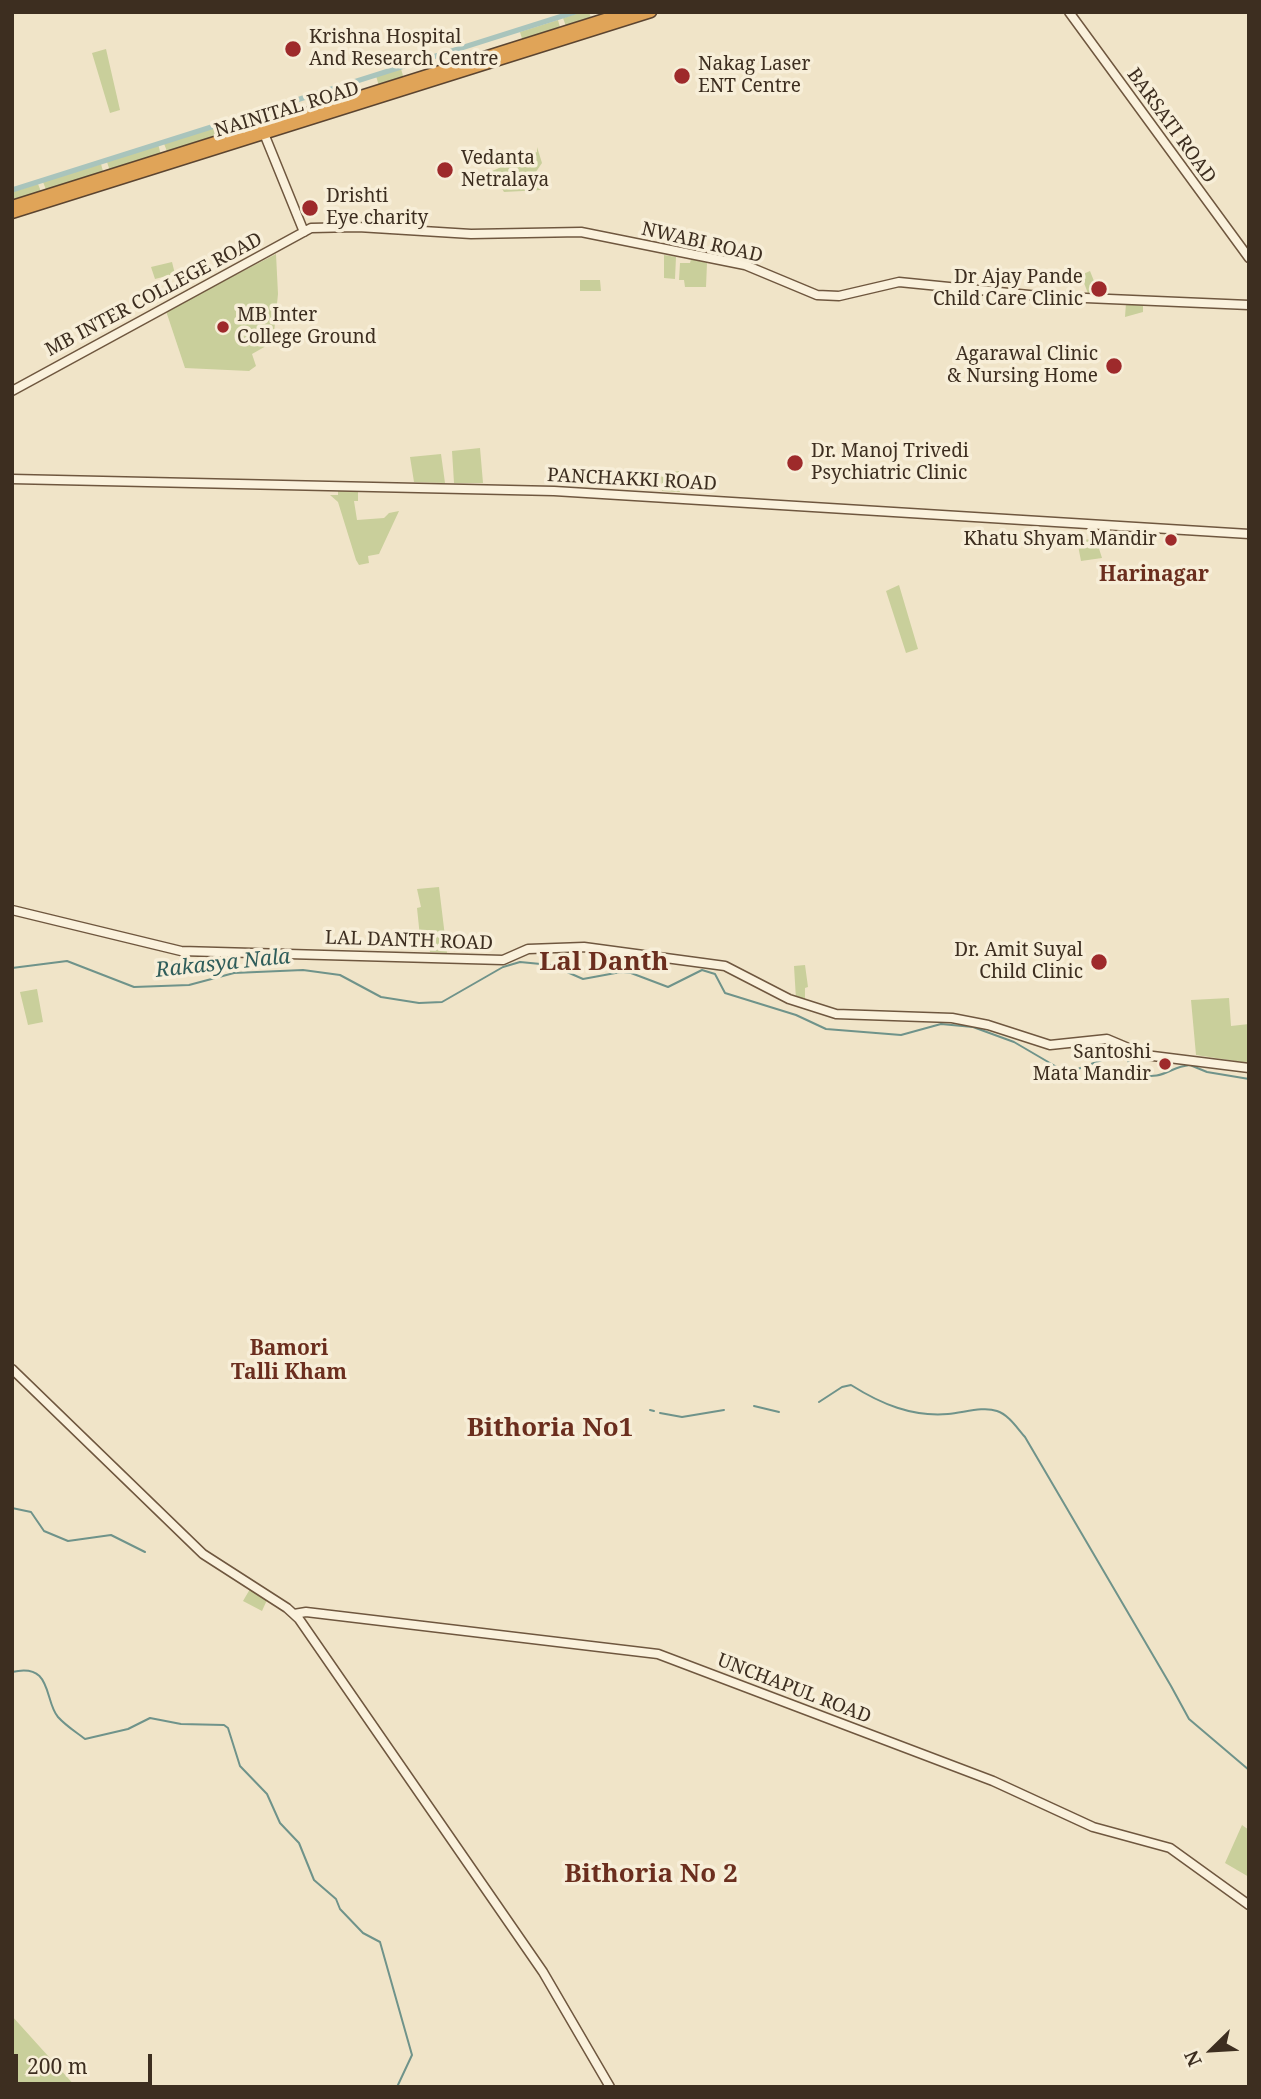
<!DOCTYPE html>
<style>
body{margin:0}
#map{position:relative;width:1261px;height:2099px;overflow:hidden;background:#f0e4c8;font-family:"Noto Serif",serif}
canvas{display:block}
.frame{position:absolute;inset:0;border:14px solid #3d2e20;pointer-events:none}
.north{position:absolute;left:1177px;top:2015px;width:70px;height:70px;-webkit-text-stroke:5px #f7eed8;paint-order:stroke;rotate:246deg;font-size:19px;font-weight:700;line-height:28px;text-align:center;color:#3d2e20}
.north::after{content:'';display:block;margin:auto;width:24px;height:32px;background:#3d2e20;clip-path:polygon(50% 0,100% 100%,50% 72%,0 100%)}
.scale{position:absolute;left:14px;top:2054px;width:138px;height:32px;box-sizing:border-box;border:4px solid #3d2e20;border-top:0;padding-left:9px;font-size:21px;line-height:24px;white-space:nowrap;color:#3d2e20;-webkit-text-stroke:5px #f7eed8;paint-order:stroke}
</style>
<div id="map">
<canvas width="1261" height="2099"></canvas>
<div class="frame"></div>
<div class="north">N</div>
<div class="scale">200 m</div>
</div>
<script>
const g = document.querySelector('canvas').getContext('2d');
g.lineJoin = 'round';
function fill(path, color) {
  g.fillStyle = color;
  g.fill(path, 'evenodd');
}
function stroke(path, color, width, dash) {
  g.strokeStyle = color;
  g.lineWidth = width;
  g.lineCap = dash ? 'butt' : 'round';
  g.setLineDash(dash || []);
  g.stroke(path);
}
function label(font, color, halo, rows, align = 'center') {
  g.font = font + ' "Noto Serif",serif';
  g.lineWidth = 7;
  g.setLineDash([]);
  g.textBaseline = 'middle';
  g.strokeStyle = halo;
  g.fillStyle = color;
  for (const [text, x, y, turn = 0] of rows) {
    g.save();
    g.translate(x, y);
    g.rotate((+turn || 0) * Math.PI / 180);
    g.textAlign = isNaN(turn) ? turn : align;
    if (halo) g.strokeText(text, 0, 0);
    g.fillText(text, 0, 0);
    g.restore();
  }
}
const green = new Path2D(`
 M583,12h6l3,9 -25,8 -4,-11z
 M558,20l3,11 -38,11 -3,-10z
 M106,49l14,61 -10,3 -18,-60z
 M401,69l3,10 -25,7 -3,-10z
 M271,110l3,12 -35,11 -3,-11z
 M231,120l4,14 -67,20 -5,-13z
 M158,143l3,13 -51,15 -4,-12z
 M537,147l5,16 -11,16 10,11 -37,2 -12,-21 45,-19z
 M101,164l3,11 -57,17 -4,-10z
 M38,184l4,10 -30,10v-12z
 M276,254l2,40 -5,48 -21,12 4,12 -7,5 -64,-3 -19,-57z
 M664,255l12,2 -1,22 -11,-1z
 M691,259l16,4 -1,24h-21l-1,-7h-5l1,-17h10z
 M172,262l3,12 -20,5 -4,-12z
 M1090,271l10,25h-11l-8,-21z
 M580,280h20l1,11h-21z
 M1126,303h17v9l-18,5z
 M480,448l3,35h-29l-2,-32z
 M441,454l4,29 -31,-1 -4,-25z
 M679,471l1,21 -18,-1 -1,-18z
 M338,490h20v11h-4l3,19 27,-2 5,-5 10,-2 -20,43 -11,2 1,7 -10,2 -3,-5 -18,-58 -8,-7h8z
 M1096,539l6,19 -21,3 -4,-21z
 M899,585l19,64 -12,4 -20,-62z
 M439,887l8,66 -17,-1 -2,-16 -8,1 -3,-29 4,-1 -4,-18z
 M805,965l3,22 -3,1v14l-9,-3 -2,-33z
 M37,989l6,33 -15,3 -8,-33z
 M1229,998l2,28 18,-2v39l-53,-8 -5,-55z
 M250,1589l17,11 -5,11 -19,-10z
 M1242,1825l7,5v47l-24,-14z
 M12,2016l64,71h-64z`);
const stream = new Path2D(`
 M12,968l55,-7 67,26 55,-2 45,-12 69,-3 37,5 41,22 38,6 23,-1 61,-35 17,-5 31,3 32,14 38,-7 10,1 37,14 34,-17 13,4 10,19 71,22 30,14 75,6 40,-11 32,3 41,15 53,31 51,-19 7,2 11,18c29,7 32,-7 54,-9l17,7 42,7
 M819,1402l23,-15 9,-2c30,19 61,32 97,29 15,-1 35,-8 49,-3 12,4 20,17 28,26l146,249 18,33 60,51
 M754,1406l25,6
 M650,1410l4,1
 M660,1413l22,4 42,-7
 M12,1508l19,4 13,19 24,10 43,-6 34,17
 M12,1672c41,-10 32,29 46,45 8,9 18,15 27,22l43,-10 22,-11 31,6 43,1 4,3 12,38 27,28 13,29 19,20 15,37 22,19 4,10 23,24 17,9 32,113 -15,32`);
const canal = new Path2D(`
 M12,190l563,-178`);
const secondary = new Path2D(`
 M1069,12l180,246
 M265,136l39,96
 M12,391l299,-163 47,-1 113,7 110,-2 164,33 72,30 22,1 60,-14 140,14 210,9
 M12,479l542,12 695,43
 M12,910l169,41 322,9 25,-11 56,-2 141,19 64,33 47,15 116,4 36,7 62,20 57,-6 38,16 104,13
 M12,1369l191,185 84,54 12,11 244,353 67,115
 M294,1614l12,-2 352,42 335,127 100,46 77,21 79,57`);
const highway = new Path2D(`
 M12,206l615,-194
 M12,213l639,-201`);
const markers = [
 [293,49,9,"#9e2a2b"],
 [682,76,9,"#9e2a2b"],
 [445,170,9,"#9e2a2b"],
 [310,208,9,"#9e2a2b"],
 [1099,289,9,"#9e2a2b"],
 [223,327,7,"#9e2a2b"],
 [1114,366,9,"#9e2a2b"],
 [795,463,9,"#9e2a2b"],
 [1171,540,7,"#9e2a2b"],
 [1099,962,9,"#9e2a2b"],
 [1165,1064,7,"#9e2a2b"]
];
const poiNames = [
 ["Krishna Hospital",309,38],
 ["And Research Centre",309,60],
 ["Nakag Laser",698,65],
 ["ENT Centre",698,87],
 ["Vedanta",461,159],
 ["Netralaya",461,181],
 ["Drishti",326,197],
 ["Eye charity",326,219],
 ["Dr Ajay Pande",1083,278,"right"],
 ["Child Care Clinic",1083,300,"right"],
 ["MB Inter",237,316],
 ["College Ground",237,338],
 ["Agarawal Clinic",1098,355,"right"],
 ["& Nursing Home",1098,377,"right"],
 ["Dr. Manoj Trivedi",811,452],
 ["Psychiatric Clinic",811,474],
 ["Khatu Shyam Mandir",1157,540,"right"],
 ["Dr. Amit Suyal",1083,951,"right"],
 ["Child Clinic",1083,973,"right"],
 ["Santoshi",1151,1053,"right"],
 ["Mata Mandir",1151,1075,"right"]
];
const streetNames = [
 ["NAINITAL ROAD",287,110,-17],
 ["BARSATI ROAD",1171,126,54],
 ["NWABI ROAD",702,243,13],
 ["MB INTER COLLEGE ROAD",154,295,-28],
 ["PANCHAKKI ROAD",632,480,3],
 ["LAL DANTH ROAD",409,941,2],
 ["UNCHAPUL ROAD",794,1689,21]
];
const neighbourhoodNames = [
 ["Harinagar",1154,575],
 ["Bamori",289,1349],
 ["Talli Kham",289,1373]
];
const waterNames = [
 ["Rakasya Nala",223,964,-6]
];
const districtNames = [
 ["Lal Danth",604,963],
 ["Bithoria No1",550,1429],
 ["Bithoria No 2",651,1875]
];
fill(green, '#c9cf9b');
stroke(stream, '#6f938a', 2);
stroke(canal, '#a9c4bc', 5);
stroke(secondary, '#6f573f', 11);
stroke(highway, '#5b4430', 13);
stroke(secondary, '#faf1dc', 8);
stroke(highway, '#e0a458', 10);
for (const [x, y, r, color] of markers) {
  const dot = new Path2D();
  dot.arc(x, y, r, 0, 2 * Math.PI);
  g.fillStyle = color;
  g.fill(dot);
  stroke(dot, '#f7eed8', 2.5);
}
label('19px', '#3d2e20', '#f7eed8', poiNames, 'left');
label('19px', '#3d2e20', '#f7eed8', streetNames);
label('bold 21px', '#6b2e1e', '#f7eed8', neighbourhoodNames);
label('italic 21px', '#2f5d5a', '#f7eed8', waterNames);
label('bold 26px', '#6b2e1e', '#f7eed8', districtNames);
</script>
